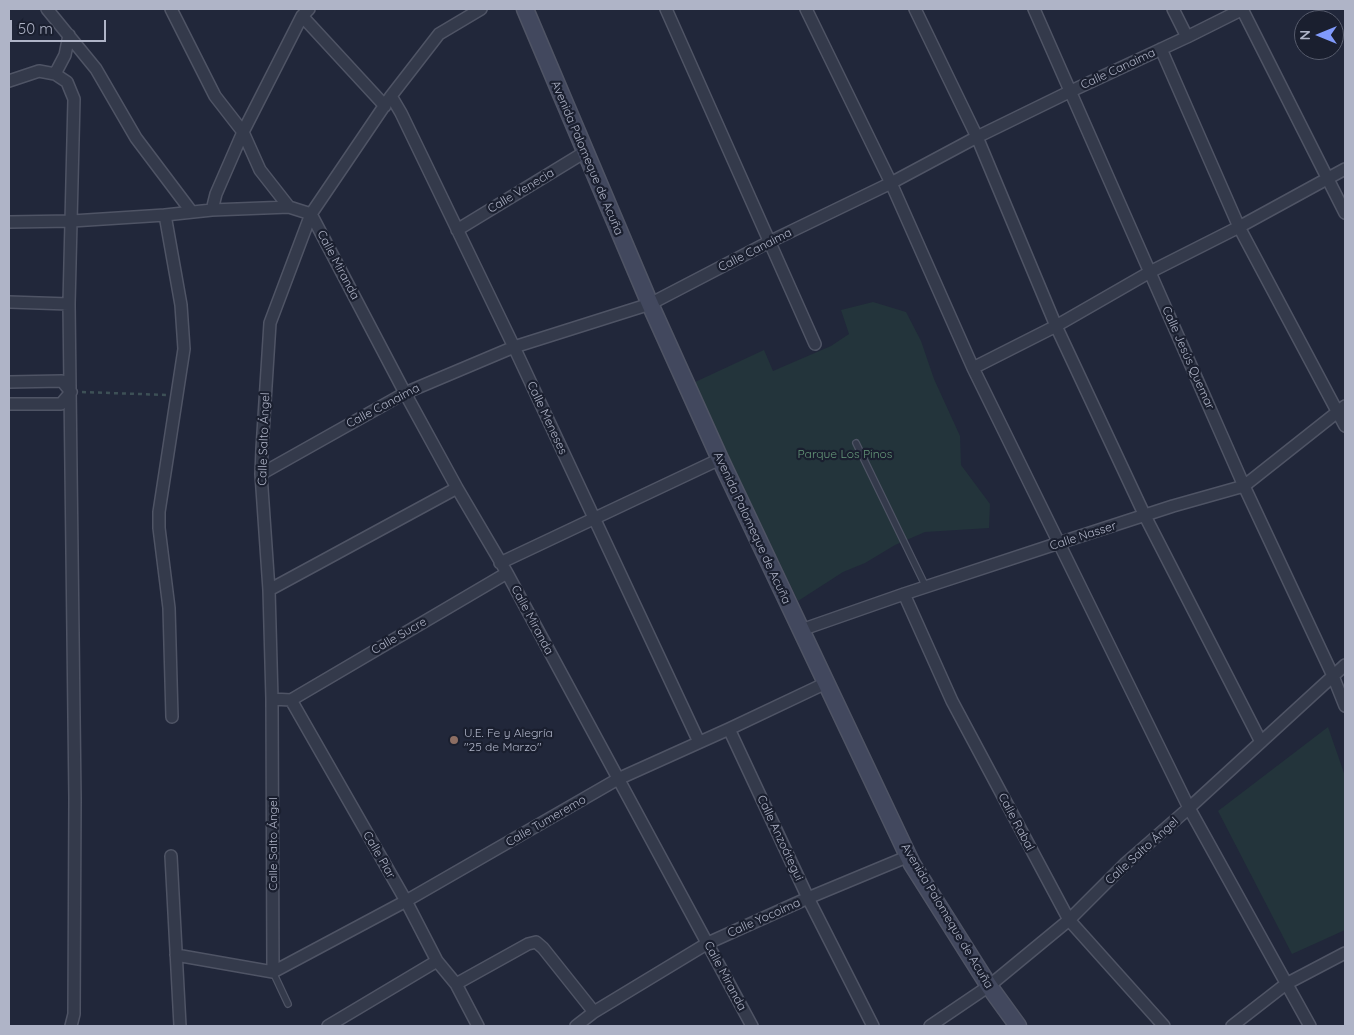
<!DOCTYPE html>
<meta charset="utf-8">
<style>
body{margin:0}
#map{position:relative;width:1354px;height:1035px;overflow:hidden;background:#21273a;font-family:Quicksand,sans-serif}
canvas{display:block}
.frame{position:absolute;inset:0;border:10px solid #afb4c7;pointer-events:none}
.north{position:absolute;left:1294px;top:10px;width:50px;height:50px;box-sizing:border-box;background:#1a1f2f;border:1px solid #565b6c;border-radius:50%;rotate:270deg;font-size:14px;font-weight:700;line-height:20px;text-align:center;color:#afb4c7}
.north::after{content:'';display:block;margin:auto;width:18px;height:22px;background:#809afb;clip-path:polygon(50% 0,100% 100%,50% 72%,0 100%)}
.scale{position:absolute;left:10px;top:20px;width:96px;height:22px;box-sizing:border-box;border:2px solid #afb4c7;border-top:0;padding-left:6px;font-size:15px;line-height:18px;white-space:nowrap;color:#afb4c7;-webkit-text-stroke:4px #1a1f2f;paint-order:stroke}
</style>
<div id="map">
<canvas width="1354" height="1035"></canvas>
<div class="frame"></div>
<div class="north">N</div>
<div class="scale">50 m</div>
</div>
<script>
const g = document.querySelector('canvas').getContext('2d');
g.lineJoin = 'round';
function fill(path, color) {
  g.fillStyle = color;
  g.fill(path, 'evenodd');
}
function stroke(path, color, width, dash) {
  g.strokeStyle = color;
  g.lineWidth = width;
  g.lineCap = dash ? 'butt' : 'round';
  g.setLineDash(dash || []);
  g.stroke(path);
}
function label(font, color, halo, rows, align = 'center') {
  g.font = font + ' Quicksand,sans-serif';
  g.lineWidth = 4.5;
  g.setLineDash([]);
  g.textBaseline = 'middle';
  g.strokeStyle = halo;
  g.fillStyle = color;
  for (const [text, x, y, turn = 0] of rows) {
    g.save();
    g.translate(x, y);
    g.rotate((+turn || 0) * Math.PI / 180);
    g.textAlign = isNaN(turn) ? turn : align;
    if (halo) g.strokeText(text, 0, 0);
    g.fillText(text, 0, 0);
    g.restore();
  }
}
const green = new Path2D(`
 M873,302l33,10 15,29 13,38 26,57 1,29 29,39 -1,24 -64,4 -30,13 -30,18 -22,9 -45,29 -105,-218 71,-33 9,21 58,-25 18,-12 -8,-24z
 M1328,727l17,49v154l-53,24 -74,-143z`);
const path = new Path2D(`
 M82,392l85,3`);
const lane = new Path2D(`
 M856,443l70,144
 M273,972l15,32`);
const street = new Path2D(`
 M47,9l49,60 40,69 55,73
 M171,9l44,87 28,36 17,38 29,37
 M666,9l149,335
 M806,9l85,174 82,185 216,440 121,218
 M915,9l62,128 79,189 89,190 116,226
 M1034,9l210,477 89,190 12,30
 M1173,9l14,28
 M1242,9l103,204
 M302,16l83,90
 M1161,49l78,178 106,199
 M55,74l10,-19 4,-20
 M9,81l30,-10 16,3 12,8 7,17 -5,205 6,494 -1,216 -3,12
 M391,96l10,17 113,234 185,395
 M212,210l4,-16 27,-62 59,-116 7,-7
 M165,215l16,90 3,44 -25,163v16l10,80 3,109
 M9,222l63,-1 93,-6 47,-5 77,-3 22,7 94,179 52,95 50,85 245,453
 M457,230l128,-78
 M9,302l60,2
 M973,368l83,-42 94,-54 89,-45 106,-58
 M9,382l53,-1 9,11 -10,12h-52
 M261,474l144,-81 109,-46 136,-43 119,-62 122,-59 86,-46 92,-45 118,-55 56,-28
 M500,563l220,-104
 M269,590l188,-102
 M904,594l48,107 117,219 95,106
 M801,630l103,-36 155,-51 114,-37 71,-20 101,-80
 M272,699l19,1 115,201 31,60 19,23 22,42
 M291,700l216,-127
 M729,729l79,169 65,128
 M171,856l9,170
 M176,955l97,17
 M273,972l-1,-273 -3,-109 -8,-116 1,-25 8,-126 41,-109 80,-118 48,-62 42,-25
 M273,972l133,-71 212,-122 111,-50 97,-46
 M456,984l72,-40 8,-2 7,6 51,64
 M328,1026l109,-65
 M576,1026l18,-14 114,-69 100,-45 101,-42
 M930,1026l59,-40 80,-66 57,-57 63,-55 156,-143
 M1232,1026l54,-42 59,-31`);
const secondary = new Path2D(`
 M525,9l125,295 70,155 192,405 77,122 29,40`);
const markers = [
 [454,740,5,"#8d6e63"]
];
const streetNames = [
 ["Calle Canaima",1118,69,-25],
 ["Avenida Palomeque de Acuña",587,158,67],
 ["Calle Venecia",521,191,-31],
 ["Calle Canaima",755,250,-27],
 ["Calle Miranda",338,265,62],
 ["Calle Jesús Quemar",1188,358,66],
 ["Calle Canaima",383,406,-28],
 ["Calle Meneses",547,418,65],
 ["Calle Salto Ángel",264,439,-88],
 ["Avenida Palomeque de Acuña",752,528,65],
 ["Calle Nasser",1083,536,-18],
 ["Calle Miranda",532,620,62],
 ["Calle Sucre",399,636,-30],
 ["Calle Tumeremo",546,821,-30],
 ["Calle Rabal",1016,822,62],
 ["Calle Anzoátegui",780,838,65],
 ["Calle Salto Ángel",273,844,-90],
 ["Calle Salto Ángel",1142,851,-42],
 ["Calle Piar",379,855,60],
 ["Avenida Palomeque de Acuña",947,916,59],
 ["Calle Yocoima",764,918,-24],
 ["Calle Miranda",725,976,62]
];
const parkNames = [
 ["Parque Los Pinos",845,454]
];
const poiNames = [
 ["U.E. Fe y Alegría",464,733],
 ["\"25 de Marzo\"",464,747]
];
fill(green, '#23343b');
stroke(lane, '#4f5465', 8);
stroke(street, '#4f5465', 14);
stroke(secondary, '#4f5465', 19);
stroke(path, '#3d5056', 2.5, [4, 4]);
stroke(lane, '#343a4b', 5.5);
stroke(street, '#343a4b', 11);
stroke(secondary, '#42485e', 16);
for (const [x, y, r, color] of markers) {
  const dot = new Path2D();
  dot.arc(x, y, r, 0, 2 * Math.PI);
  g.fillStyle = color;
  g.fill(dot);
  stroke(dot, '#1a1f2f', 2);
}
label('12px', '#afb4c7', '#1a1f2f', streetNames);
label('12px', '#66997a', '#1a1f2f', parkNames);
label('12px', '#afb4c7', '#1a1f2f', poiNames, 'left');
</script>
